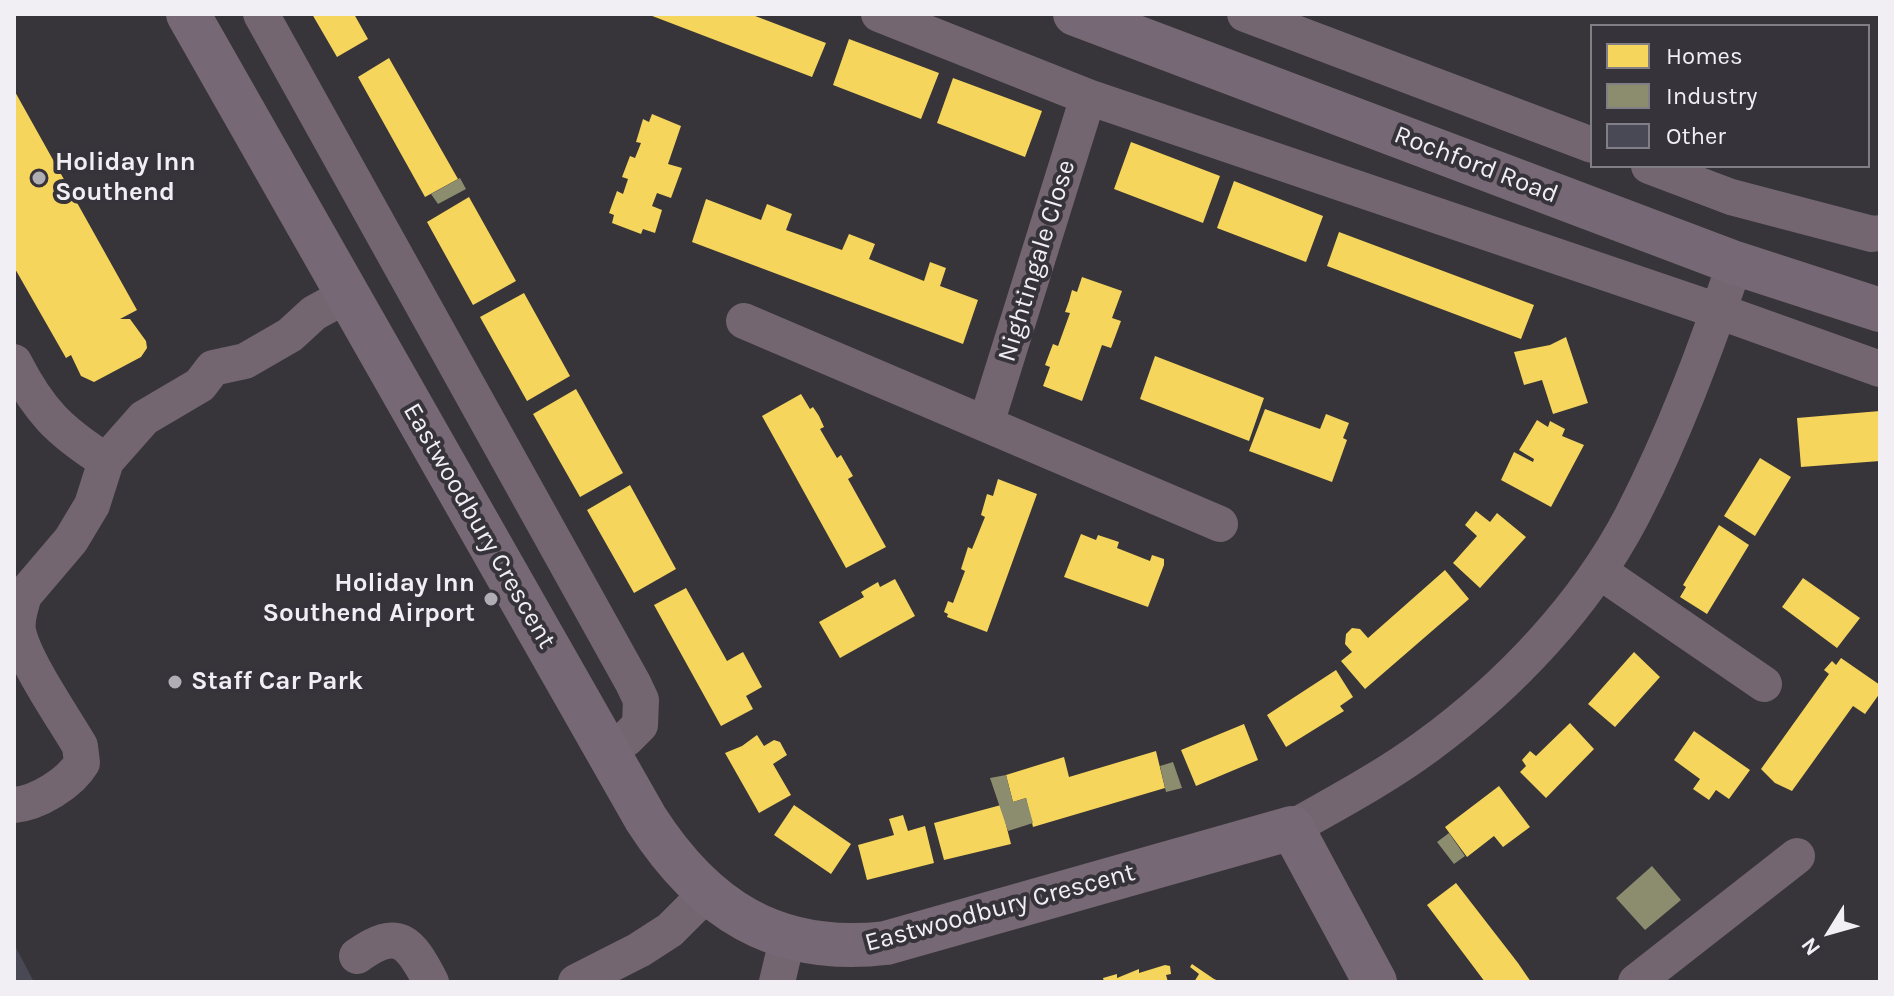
<!DOCTYPE html>
<style>
body{margin:0}
#map{position:relative;width:1894px;height:996px;overflow:hidden;background:#373539;font-family:Karla,sans-serif}
canvas{display:block}
.frame{position:absolute;inset:0;border:16px solid #f1eef4;pointer-events:none}
.legend{position:absolute;left:1590px;top:24px;width:280px;height:144px;box-sizing:border-box;background:#37333b;border:2px solid #817e85;margin:0;padding:10px 14px;list-style:none;font-size:24px;color:#f1eef4}
.legend li{display:flex;align-items:center;gap:16px;height:40px}
.legend b{width:40px;border:2px solid #817e85}
.north{position:absolute;left:1790px;top:892px;width:80px;height:80px;-webkit-text-stroke:6px #37333b;paint-order:stroke;rotate:233deg;font-size:22px;font-weight:700;line-height:32px;text-align:center;color:#f1eef4}
.north::after{content:'';display:block;margin:auto;width:28px;height:36px;background:#f1eef4;clip-path:polygon(50% 0,100% 100%,50% 72%,0 100%)}
</style>
<div id="map">
<canvas width="1894" height="996"></canvas>
<div class="frame"></div>
<ul class="legend">
<li><b style="height:22px;background:#f6d55c"></b>Homes</li>
<li><b style="height:22px;background:#8c8c6e"></b>Industry</li>
<li><b style="height:22px;background:#494855"></b>Other</li>
</ul>
<div class="north">N</div>
</div>
<script>
const g = document.querySelector('canvas').getContext('2d');
g.lineJoin = 'round';
function fill(path, color) {
  g.fillStyle = color;
  g.fill(path, 'evenodd');
}
function stroke(path, color, width, dash) {
  g.strokeStyle = color;
  g.lineWidth = width;
  g.lineCap = dash ? 'butt' : 'round';
  g.setLineDash(dash || []);
  g.stroke(path);
}
function label(font, color, halo, rows, align = 'center') {
  g.font = font + ' Karla,sans-serif';
  g.lineWidth = 8;
  g.setLineDash([]);
  g.textBaseline = 'middle';
  g.strokeStyle = halo;
  g.fillStyle = color;
  for (const [text, x, y, turn = 0] of rows) {
    g.save();
    g.translate(x, y);
    g.rotate((+turn || 0) * Math.PI / 180);
    g.textAlign = isNaN(turn) ? turn : align;
    if (halo) g.strokeText(text, 0, 0);
    g.fillText(text, 0, 0);
    g.restore();
  }
}
const homes = new Path2D(`
 M312,14h42l14,25 -31,18z
 M647,14h103l76,29 -14,34z
 M849,39l90,34 -18,46 -88,-34z
 M389,58l69,121 -33,18 -67,-120z
 M953,78l89,33 -17,46 -88,-34z
 M14,90l123,220 -17,9h10l16,22 1,7 -6,9 -47,25 -13,-6 -10,-21 -5,3 -52,-91z
 M652,114l29,12 -13,38 14,4 -11,30 -14,-5 -5,13 10,4 -7,23 -12,-4 -2,5 -29,-11 2,-8 -5,-2 8,-22 6,3 5,-15 -6,-2 8,-21 5,2 6,-15 -5,-1 7,-23 6,3z
 M1131,142l89,34 -17,47 -89,-34z
 M1234,181l89,35 -17,46 -89,-34z
 M469,197l47,84 -43,24 -46,-83z
 M706,199l55,21 6,-16 25,10 -6,16 56,20 7,-16 26,10 -6,15 55,22 6,-19 16,6 -6,18 38,14 -15,44 -271,-102z
 M1339,232l195,73 -13,34 -194,-73z
 M1082,277l40,14 -10,27 9,3 -10,27 -9,-3 -20,56 -39,-15 7,-19 -5,-2 8,-21 5,2 12,-33 -5,-1 4,-11 3,-11 5,2z
 M524,293l46,83 -43,25 -47,-84z
 M1566,337l22,66 -35,11 -11,-34 -18,5 -10,-33 36,-7z
 M1155,356l109,42 -15,43 -109,-42z
 M576,389l47,84 -43,24 -47,-83z
 M801,394l9,15 3,-2 6,9 5,11 -4,2 17,29 4,-3 12,21 -5,3 38,68 -40,21 -84,-152z
 M1265,409l55,20 6,-15 23,9 -6,15 4,2 -15,42 -83,-31z
 M1880,411v50l-79,6 -4,-49z
 M1537,420l11,7 2,-6 15,8 -3,7 22,9 -33,62 -50,-27 13,-28 19,10 1,-3 -15,-9z
 M1760,458l31,19 -36,59 -31,-20z
 M998,479l39,15 -50,138 -40,-15 1,-3 -4,-2 4,-11 5,2 12,-32 -4,-2 7,-22 4,2 13,-32 -4,-2 6,-21 6,2z
 M630,485l46,84 -42,24 -47,-83z
 M1476,511l14,11 7,-9 29,24 -46,51 -27,-25 24,-27 -12,-11z
 M1719,525l30,20 -42,69 -27,-17 6,-10 -3,-2z
 M1081,534l15,6 2,-5 21,7 -2,6 33,13 2,-6 12,4v6l-16,42 -84,-30z
 M1445,570l24,29 -104,90 -24,-28 11,-9 -7,-8 1,-10 6,-6 8,1 8,9z
 M1803,578l57,40 -23,30 -55,-41z
 M895,579l20,37 -75,42 -21,-36 45,-25 -3,-5 17,-10 2,5z
 M686,588l41,73 16,-9 19,35 -16,9 7,13 -32,17 -67,-121z
 M1634,652l26,25 -45,50 -27,-23z
 M1841,658l39,27v8l-15,21 -12,-8 -61,85 -17,-8 -14,-14 68,-95 -5,-4 8,-9 4,4z
 M1336,670l17,27 -13,9 4,5 -58,36 -19,-32z
 M1570,723l24,26 -48,49 -26,-26 6,-6 -4,-6 8,-9 6,5z
 M1244,724l14,36 -62,26 -15,-36z
 M1694,731l56,39 -21,29 -13,-9 -7,10 -16,-11 7,-10 -26,-19z
 M757,735l7,11 10,-6 6,2 7,13 -14,9 18,31 -32,18 -34,-60 17,-7z
 M1156,751l9,37 -132,39 -7,-29 -13,4 -7,-27 58,-18 5,20z
 M1499,786l31,41 -27,20 -9,-11 -27,21 -22,-30z
 M794,805l57,39 -20,30 -57,-39z
 M1001,805l10,39 -67,16 -10,-37z
 M903,815l5,16 17,-5 9,37 -67,17 -9,-35 36,-10 -5,-16z
 M1456,883l62,80 13,19h-46l-58,-77z
 M1192,964l22,15 7,3h-27l5,-8 -9,-7z
 M1165,965l5,1 1,8 -5,1 2,7h-64l-1,-4 14,-4v4l22,-9v4z`);
const industry = new Path2D(`
 M460,178l6,11 -28,15 -7,-10z
 M1173,762l9,26 -16,4 -6,-26z
 M1006,775l7,27 13,-4 7,25 -25,8 -18,-53z
 M1449,833l16,23 -11,8 -17,-22z
 M1652,866l29,34 -36,30 -29,-32z`);
const building = new Path2D(`
 M14,944l20,38h-20z`);
const street = new Path2D(`
 M261,14l372,669 8,17 -1,25 -14,14 -19,11
 M879,14l209,83 630,214 162,58
 M1245,14l347,131
 M1649,166l82,31 141,37 8,-1
 M744,321l476,203
 M14,362c25,49 45,69 92,99
 M986,424l102,-327
 M1599,571l165,113
 M14,607l57,-67 21,-35 14,-44 38,-43 56,-33 13,-17 32,-7 45,-26 24,-22 33,-18
 M14,805c24,-2 56,-22 68,-42l-2,-17c-17,-29 -56,-85 -62,-115 -2,-12 3,-25 6,-36
 M1292,828c46,-26 93,-51 135,-82 82,-60 158,-140 205,-230 42,-81 74,-168 103,-253
 M357,956c42,-30 53,-14 74,26
 M576,982l63,-32 31,-20 36,-36
 M777,982l11,-46
 M1636,982l161,-126`);
const secondary = new Path2D(`
 M188,14l458,805c58,90 130,137 240,124l406,-115 83,154
 M1075,14l660,249 145,47`);
const markers = [
 [39,178,8,"#b0adb3"],
 [491,599,8,"#b0adb3"],
 [175,682,8,"#b0adb3"]
];
const poiNames = [
 ["Holiday Inn",55,163],
 ["Southend",55,193],
 ["Holiday Inn",475,584,"right"],
 ["Southend Airport",475,614,"right"],
 ["Staff Car Park",191,682]
];
const streetNames = [
 ["Rochford Road",1476,165,21],
 ["Nightingale Close",1037,261,-73],
 ["Eastwoodbury Crescent",479,526,60],
 ["Eastwoodbury Crescent",1000,908,-15]
];
fill(homes, '#f6d55c');
fill(industry, '#8c8c6e');
fill(building, '#494855');
stroke(street, '#736671', 36);
stroke(secondary, '#766874', 44);
for (const [x, y, r, color] of markers) {
  const dot = new Path2D();
  dot.arc(x, y, r, 0, 2 * Math.PI);
  g.fillStyle = color;
  g.fill(dot);
  stroke(dot, '#37333b', 3);
}
label('bold 26px', '#f1eef4', '#37333b', poiNames, 'left');
label('26px', '#f1eef4', '#37333b', streetNames);
</script>
